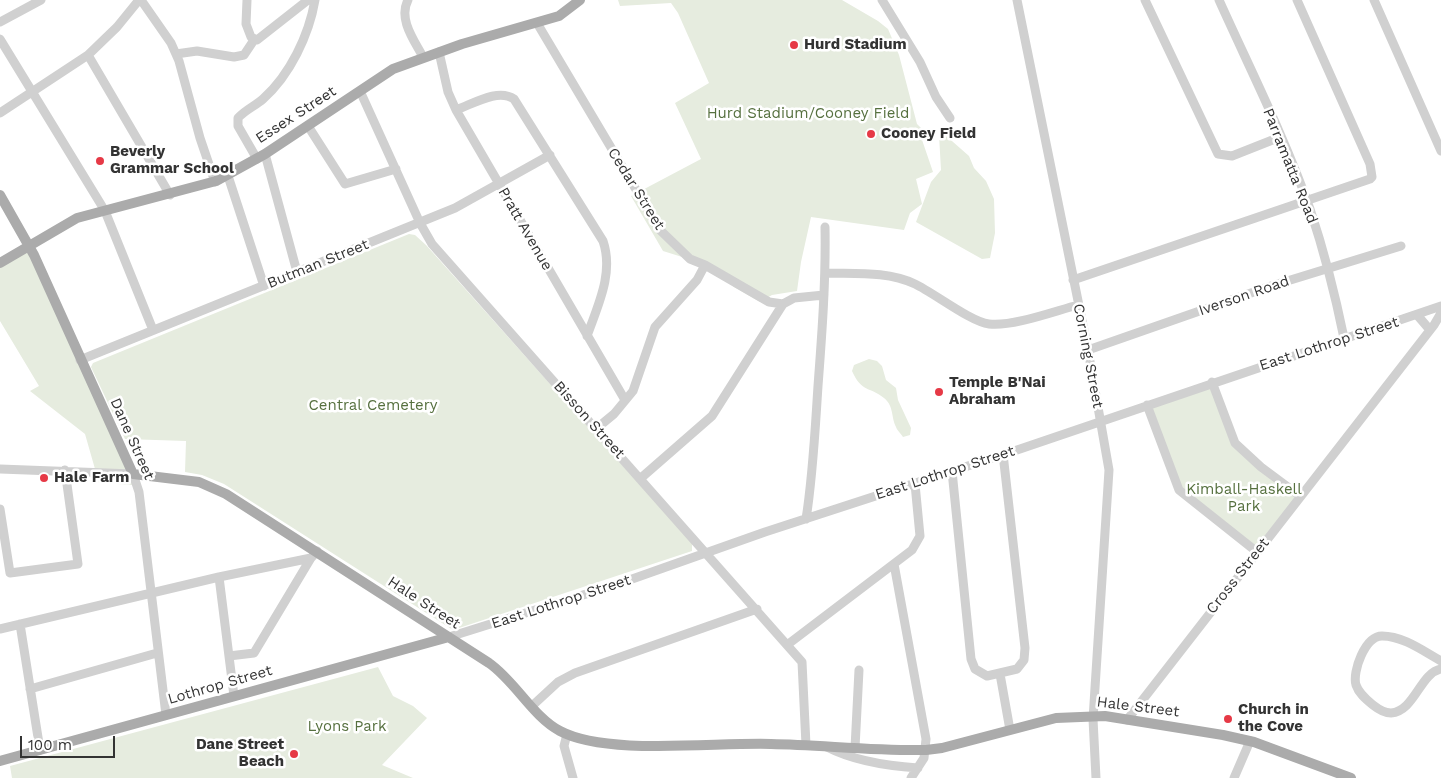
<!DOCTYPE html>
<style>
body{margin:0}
#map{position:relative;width:1441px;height:778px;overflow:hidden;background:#fff;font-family:"Work Sans",sans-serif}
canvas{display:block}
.scale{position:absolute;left:20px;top:736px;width:95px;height:22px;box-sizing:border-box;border:2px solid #333;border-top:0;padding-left:6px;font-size:15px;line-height:18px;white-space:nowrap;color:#333;-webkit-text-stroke:4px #fff;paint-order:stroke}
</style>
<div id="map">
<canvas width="1441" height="778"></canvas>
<div class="scale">100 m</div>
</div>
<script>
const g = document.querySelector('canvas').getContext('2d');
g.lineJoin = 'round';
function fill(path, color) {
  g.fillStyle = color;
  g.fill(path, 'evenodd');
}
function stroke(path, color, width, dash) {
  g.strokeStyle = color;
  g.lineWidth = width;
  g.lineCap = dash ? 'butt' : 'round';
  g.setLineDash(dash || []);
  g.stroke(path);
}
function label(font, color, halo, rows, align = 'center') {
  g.font = font + ' "Work Sans",sans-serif';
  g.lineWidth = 5;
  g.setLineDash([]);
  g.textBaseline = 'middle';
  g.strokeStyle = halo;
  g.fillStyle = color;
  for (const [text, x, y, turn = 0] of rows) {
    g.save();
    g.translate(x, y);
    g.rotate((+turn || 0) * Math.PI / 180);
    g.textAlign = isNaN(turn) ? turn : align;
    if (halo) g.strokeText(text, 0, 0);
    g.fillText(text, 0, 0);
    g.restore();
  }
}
const green = new Path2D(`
 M618,0h224l36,21 10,8 11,26 18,69 4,4 -1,6 13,38 -17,7 6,25 -12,9 -6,17 -93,-13 -10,45 -4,29 -25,4 -12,7 -26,-15 -23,-21 -48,-15 -32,-55 70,-37 -26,-56 34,-20 -31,-70 -7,-10 -51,3z
 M944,134l25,22 5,12 12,13 8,18 1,34 -5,25 -8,1 -66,-37 15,-40 10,-12 -2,-35z
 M409,234l6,1 11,10 266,298v8l-239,79 -229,-146 -22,-9 -17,-3 1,-31 -61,-2 -34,-72 2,-4z
 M31,249l103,236 -35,-2 -14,-49 -55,-43 9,-5 -39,-65v-56z
 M869,359l8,2 5,5 4,14 10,8 2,12 13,28 -1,7 -7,2c-2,-3 -6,-7 -7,-10 -5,-10 -2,-21 -12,-29 -15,-12 -22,-5 -32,-27l2,-6z
 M1212,382l30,69 58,45 -43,56 -78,-62 -32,-82z
 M378,667l15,29 20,10 14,12 -45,47 31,13h-401l-2,-12z`);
const minor = new Path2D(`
 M141,0l30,43 8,18 21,77 15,44
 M247,0l-1,24 5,13 6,3 51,-40
 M408,0c-10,19 6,40 15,57
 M882,0l38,62 16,35 14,21
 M1017,0l71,350 21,120 -16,249 3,59
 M1145,0l73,154 14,2 48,-19
 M1219,0c31,69 66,138 91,209 14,42 25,85 34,129
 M1374,0l67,151
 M0,22l41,-22
 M537,23l123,207 30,29 15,6 64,37 14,2
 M0,39l105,172 48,119
 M439,52l9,40 8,18 169,290
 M176,54l21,-3 37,6 10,-2 10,-15
 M88,55l82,140
 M360,91l60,132 12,21 370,418 4,83
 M456,110c17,-6 42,-22 58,-11l89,142c11,32 -5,64 -16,95
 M0,113l88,-58 29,-28 22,-27
 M308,126l37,58 51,-15
 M265,154l32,118
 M257,159l-19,-33v-8c7,-8 17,-12 25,-19 27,-24 46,-64 52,-99
 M228,176l36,110
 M825,273c31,1 62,-2 90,11 19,9 56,38 74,40 23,3 66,-13 89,-19
 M1073,280l297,-101 2,-2 -2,-13 -73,-164
 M1418,316l12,14
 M1088,350l183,-64 130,-40
 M80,360l375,-152 95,-53
 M1212,382l23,61 26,24 39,29
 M1147,405l32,85 78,62
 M597,428l17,-14 19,-23 22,-64 42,-47 8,-15
 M0,469l133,5 6,18 27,223
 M952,471l19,188 4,10 12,7 30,-7 7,-9 1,-12 -22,-194
 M641,478l71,-62 71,-112 11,-6 30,-3
 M0,509l10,64 68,-9 -13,-94
 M806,519c7,-44 9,-88 12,-133 4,-53 8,-106 7,-159
 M894,564l32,175 -2,19 -13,20
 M219,577l15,119
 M20,624l20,126
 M0,629l219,-52 92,-19 6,-7
 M449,637l169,-53 147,-52 255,-83 421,-143
 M787,645l125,-95 8,-14 -5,-52
 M229,656l25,-3 57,-95
 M1441,661c-18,-10 -38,-25 -59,-25 -17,0 -30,36 -26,49 3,9 11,15 17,20 5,4 12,8 18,8 24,-2 29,-40 50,-44
 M1000,674l10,56
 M30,689l127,-36
 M532,706l26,-24 17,-9 182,-64
 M1127,720l307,-395 7,-12
 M567,734l-3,12 9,32
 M827,747c27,14 61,19 91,21
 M855,748l4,-78
 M1234,778l16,-37`);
const major = new Path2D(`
 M0,195l34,60 99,219 66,8 27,12 263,169c26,18 44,54 71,68 47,25 155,11 211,13 51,1 103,7 155,6l16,-2 114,-30 49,-2 118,19 31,7 97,36
 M0,263l77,-45 139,-37 49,-27 128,-85 69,-25 97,-28 21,-16
 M0,761l449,-124`);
const markers = [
 [794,45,5,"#e63946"],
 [871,134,5,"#e63946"],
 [100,161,5,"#e63946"],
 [939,392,5,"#e63946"],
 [44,478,5,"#e63946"],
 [1228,719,5,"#e63946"],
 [294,754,5,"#e63946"]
];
const poiNames = [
 ["Hurd Stadium",804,45],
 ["Cooney Field",881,134],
 ["Beverly",110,152],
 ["Grammar School",110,169],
 ["Temple B'Nai",949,383],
 ["Abraham",949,400],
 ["Hale Farm",54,478],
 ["Church in",1238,710],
 ["the Cove",1238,727],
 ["Dane Street",284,745,"right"],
 ["Beach",284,762,"right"]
];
const parkNames = [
 ["Hurd Stadium/Cooney Field",808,114],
 ["Central Cemetery",373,406],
 ["Kimball-Haskell",1244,490],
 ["Park",1244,507],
 ["Lyons Park",347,727]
];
const streetNames = [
 ["Essex Street",296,115,-33],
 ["Parramatta Road",1290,166,68],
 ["Cedar Street",636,189,58],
 ["Pratt Avenue",525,229,60],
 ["Butman Street",318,264,-22],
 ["Iverson Road",1244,296,-19],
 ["East Lothrop Street",1329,344,-18],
 ["Corning Street",1088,356,79],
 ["Bisson Street",589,420,48],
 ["Dane Street",132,439,66],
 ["East Lothrop Street",945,473,-18],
 ["Cross Street",1238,576,-52],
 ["East Lothrop Street",561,602,-18],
 ["Hale Street",424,603,33],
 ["Lothrop Street",220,685,-16],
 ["Hale Street",1138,707,7]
];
fill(green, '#e6ecdf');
stroke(minor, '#d0d0d0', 9);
stroke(major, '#ababab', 10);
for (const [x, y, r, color] of markers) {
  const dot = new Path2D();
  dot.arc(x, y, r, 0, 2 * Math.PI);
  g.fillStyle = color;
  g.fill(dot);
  stroke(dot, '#fff', 2);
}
label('bold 15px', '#333', '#fff', poiNames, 'left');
label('15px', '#56703f', '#fff', parkNames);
label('15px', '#333', '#fff', streetNames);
</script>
